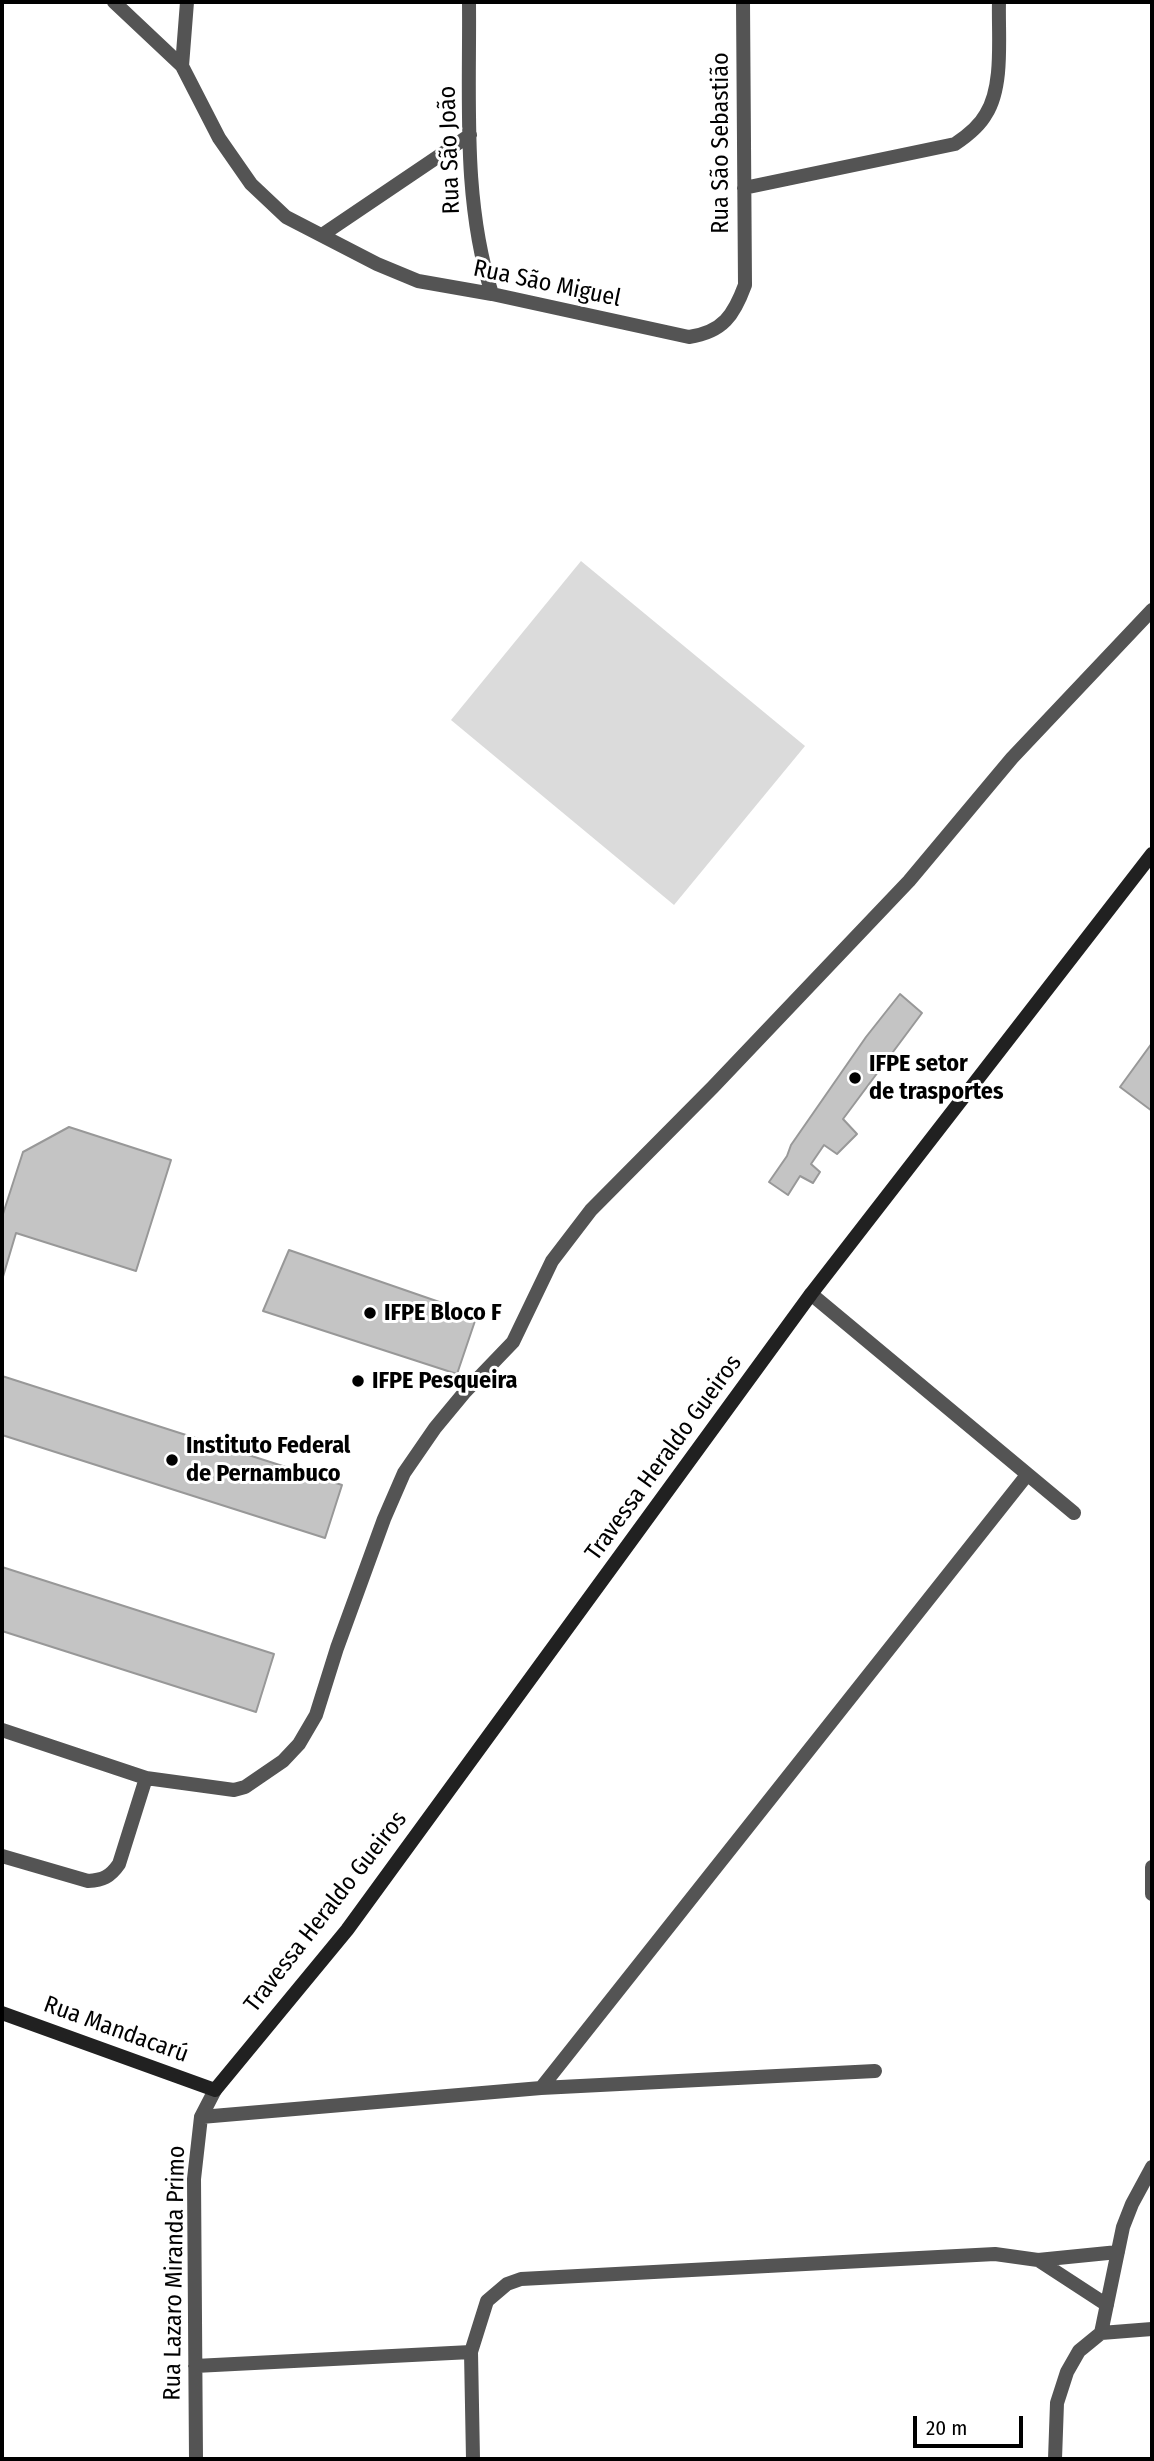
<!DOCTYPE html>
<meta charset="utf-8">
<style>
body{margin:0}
#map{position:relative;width:1154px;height:2461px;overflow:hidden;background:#fff;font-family:"Fira Sans Condensed",sans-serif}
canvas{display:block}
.frame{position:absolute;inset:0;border:4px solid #000;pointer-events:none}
.scale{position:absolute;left:913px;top:2416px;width:110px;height:32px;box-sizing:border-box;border:4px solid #000;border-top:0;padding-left:9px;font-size:21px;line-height:24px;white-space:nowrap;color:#000;-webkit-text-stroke:5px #fff;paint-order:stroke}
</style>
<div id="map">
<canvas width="1154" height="2461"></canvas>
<div class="frame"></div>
<div class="scale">20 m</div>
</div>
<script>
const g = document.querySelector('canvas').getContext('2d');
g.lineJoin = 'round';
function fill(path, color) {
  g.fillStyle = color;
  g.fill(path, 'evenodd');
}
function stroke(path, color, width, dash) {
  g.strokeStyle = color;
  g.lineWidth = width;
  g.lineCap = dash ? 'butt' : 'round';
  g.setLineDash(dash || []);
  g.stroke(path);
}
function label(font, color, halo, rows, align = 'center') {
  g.font = font + ' "Fira Sans Condensed",sans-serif';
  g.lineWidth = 6;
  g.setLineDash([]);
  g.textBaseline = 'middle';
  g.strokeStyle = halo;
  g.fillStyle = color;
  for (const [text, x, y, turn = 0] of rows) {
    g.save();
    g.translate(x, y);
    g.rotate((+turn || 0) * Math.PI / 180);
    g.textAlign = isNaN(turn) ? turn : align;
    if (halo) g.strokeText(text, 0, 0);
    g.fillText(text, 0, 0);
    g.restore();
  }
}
const green = new Path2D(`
 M581,561l224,185 -131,159 -223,-185z`);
const building = new Path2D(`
 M900,994l22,19 -79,106 14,15 -20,20 -13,-9 -13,19 9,8 -7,11 -13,-7 -12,19 -19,-13 18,-26 4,-11 75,-108z
 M1152,1043v68l-32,-24z
 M69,1127l102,33 -35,111 -120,-38 -14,47v-63l21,-65z
 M289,1250l188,65 -20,59 -194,-63z
 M2,1376l340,109 -17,53 -323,-103z
 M2,1567l272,87 -18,58 -254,-81z`);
const lane = new Path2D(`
 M2,1730l144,48 88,12 11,-3 38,-26 16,-17 17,-29 21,-67 47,-129 20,-46 31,-45 29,-35 49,-51 39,-81 39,-51 122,-123 196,-206 103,-123 140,-148
 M2,1856l86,25c15,-1 22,-4 31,-17l27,-86`);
const street = new Path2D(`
 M114,2l68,64 37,72 32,46 35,33 91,47 41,17 74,13 197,43c34,-5 45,-22 56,-52l-2,-283
 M469,2c1,97 -7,198 23,292
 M182,66l5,-64
 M744,188l211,-44c12,-8 24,-17 31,-30 18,-28 12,-79 13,-112
 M322,235l148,-100
 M811,1294l263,219
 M1152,1867v27
 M541,2088l486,-613
 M201,2117l340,-29 334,-17
 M1038,2260l80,-8
 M1101,2333l22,-106 9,-23 20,-37
 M195,2366l276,-14
 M196,2459l-2,-280 7,-62 14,-27
 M473,2459l-2,-107 16,-51 20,-17 14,-5 474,-25 43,6 69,45
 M1055,2459l2,-56 10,-31 12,-21 22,-18 51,-4`);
const secondary = new Path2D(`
 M2,2013l213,77 132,-160 464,-636 341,-440`);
const markers = [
 [855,1078,7,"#000"],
 [370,1313,7,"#000"],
 [358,1381,7,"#000"],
 [172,1460,7,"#000"]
];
const streetNames = [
 ["Rua São Sebastião",721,143,-90],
 ["Rua São João",450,150,-92],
 ["Rua São Miguel",547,284,12],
 ["Travessa Heraldo Gueiros",664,1458,-54],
 ["Travessa Heraldo Gueiros",326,1912,-52],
 ["Rua Mandacarú",116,2030,20],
 ["Rua Lazaro Miranda Primo",175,2273,-89]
];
const poiNames = [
 ["IFPE setor",869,1064],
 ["de trasportes",869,1092],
 ["IFPE Bloco F",384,1313],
 ["IFPE Pesqueira",372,1381],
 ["Instituto Federal",186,1446],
 ["de Pernambuco",186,1474]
];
fill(green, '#dbdbdb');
fill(building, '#c4c4c4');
stroke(building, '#989898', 2);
stroke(lane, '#545454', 14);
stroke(street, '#545454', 14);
stroke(secondary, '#212121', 14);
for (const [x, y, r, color] of markers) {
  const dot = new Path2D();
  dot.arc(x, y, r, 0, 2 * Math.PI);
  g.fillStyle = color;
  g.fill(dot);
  stroke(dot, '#fff', 2.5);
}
label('24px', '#000', '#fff', streetNames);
label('bold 24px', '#000', '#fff', poiNames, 'left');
</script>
